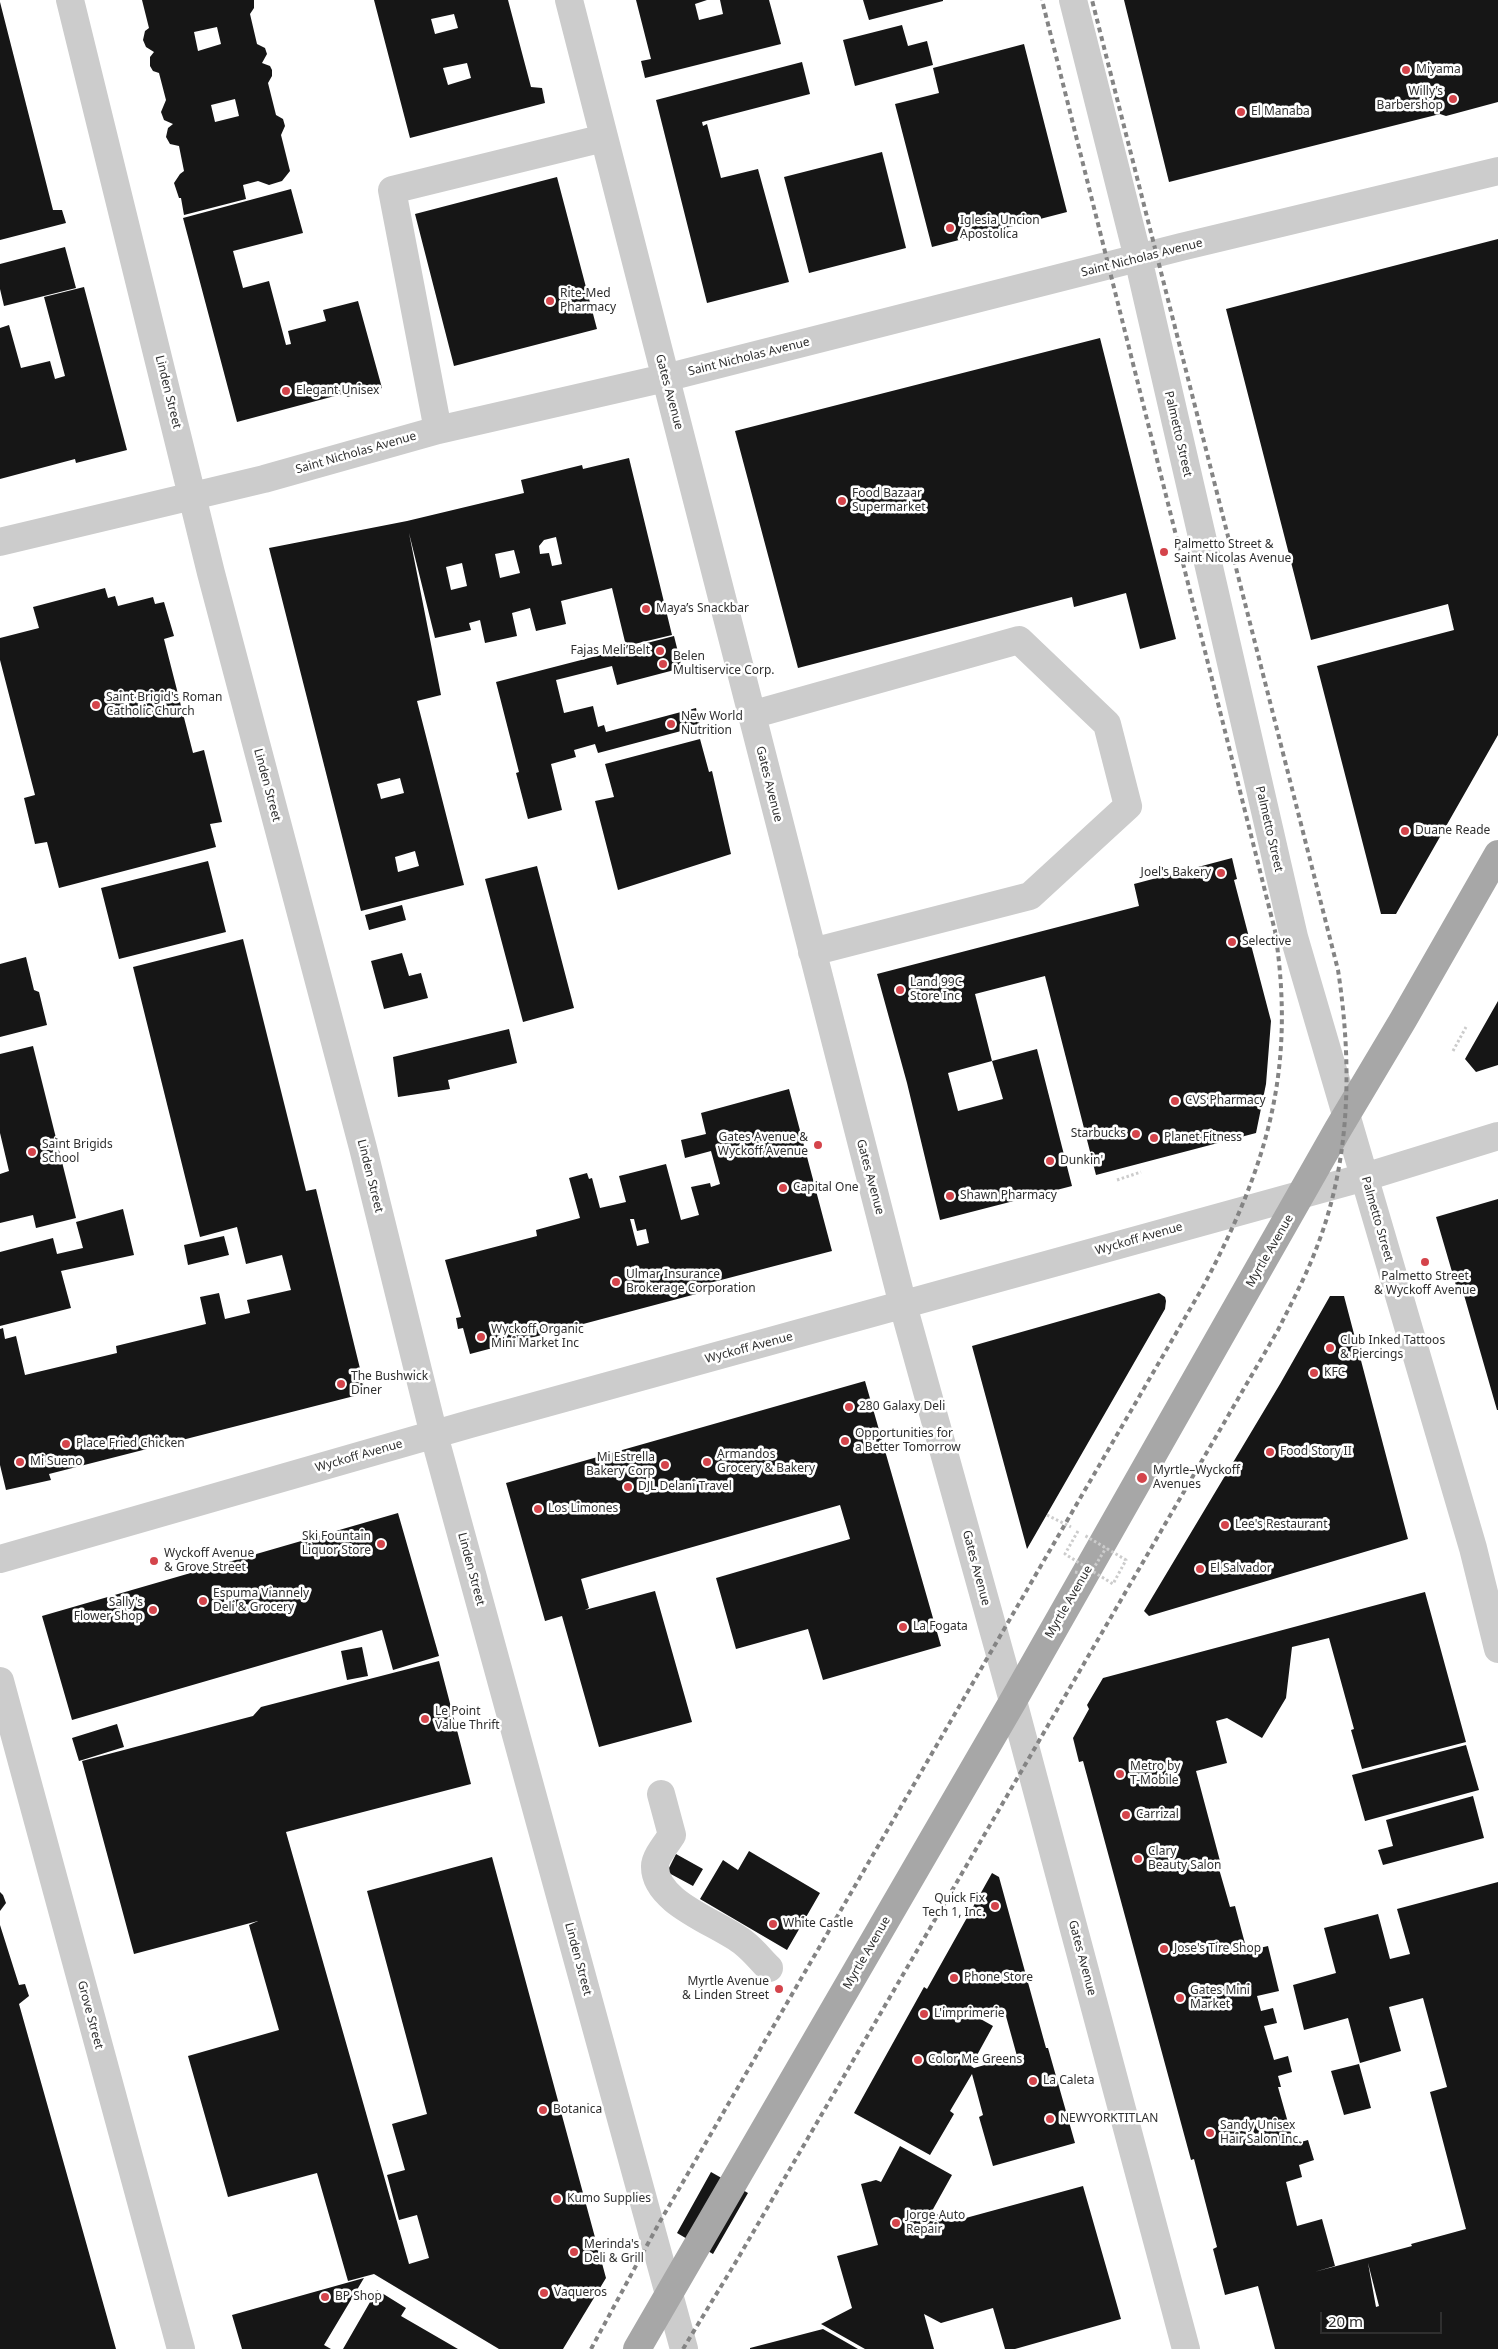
<!DOCTYPE html>
<meta charset="utf-8">
<style>
body{margin:0}
#map{position:relative;width:1498px;height:2349px;overflow:hidden;background:#fff;font-family:"Noto Sans",sans-serif}
canvas{display:block}
.scale{position:absolute;left:1320px;top:2312px;width:122px;height:22px;box-sizing:border-box;border:2px solid #2f2f2f;border-top:0;padding-left:6px;font-size:15px;line-height:18px;white-space:nowrap;color:#2f2f2f;-webkit-text-stroke:4px #fff;paint-order:stroke}
</style>
<div id="map">
<canvas width="1498" height="2349"></canvas>
<div class="scale">20 m</div>
</div>
<script>
const g = document.querySelector('canvas').getContext('2d');
g.lineJoin = 'round';
function fill(path, color) {
  g.fillStyle = color;
  g.fill(path, 'evenodd');
}
function stroke(path, color, width, dash) {
  g.strokeStyle = color;
  g.lineWidth = width;
  g.lineCap = dash ? 'butt' : 'round';
  g.setLineDash(dash || []);
  g.stroke(path);
}
function label(font, color, halo, rows, align = 'center') {
  g.font = font + ' "Noto Sans",sans-serif';
  g.lineWidth = 5;
  g.setLineDash([]);
  g.textBaseline = 'middle';
  g.strokeStyle = halo;
  g.fillStyle = color;
  for (const [text, x, y, turn = 0] of rows) {
    g.save();
    g.translate(x, y);
    g.rotate((+turn || 0) * Math.PI / 180);
    g.textAlign = isNaN(turn) ? turn : align;
    if (halo) g.strokeText(text, 0, 0);
    g.fillText(text, 0, 0);
    g.restore();
  }
}
const building = new Path2D(`
 M142,0h112v8l-4,6 7,30 8,4 2,6 -5,9 8,3 2,4v6l-4,7 8,32 7,4 2,7 -4,9 9,36 -8,10 -13,4 -11,-4 -15,4 3,14 -62,16 -3,-17h-2l-5,-15 6,-9 4,-3 -5,-25 -9,-2 -4,-7 2,-9 5,-4 -9,-4 -3,-8 5,-12 -7,-27 -6,-2 -3,-5v-9l4,-5 -8,-5 -3,-7 2,-9 4,-3zM217,27l4,17 -23,7 -4,-19zM235,99l4,17 -24,6 -4,-17z
 M374,0h134l23,87 11,1 3,15 -135,35zM454,14l4,14 -23,6 -4,-15zM467,63l4,15 -23,7 -5,-17z
 M636,0h71l-12,4 4,16 24,-6 -3,-14h49l12,44 -136,34 -4,-17 10,-2z
 M863,0h80v1l-74,19z
 M1124,0h374v102l-52,14 -6,-2 -271,68z
 M0,2l53,208h9l4,13 -66,17z
 M902,25l6,21 19,-5 6,24 -78,21 -12,-46z
 M1024,44l43,168 -135,35 -37,-143 44,-11 -6,-25z
 M802,62l8,32 -108,28 1,4 4,-2 14,54 37,-9 31,113 -82,21 -51,-203z
 M882,152l24,96 -97,25 -25,-96z
 M557,177l40,152 -143,37 -39,-152z
 M291,189l12,44 -70,18 10,37 26,-7 17,64 5,-1 -3,-13 38,-10 -3,-11 35,-9 24,87 -35,9 -1,-4 -109,29 -54,-204z
 M1498,239v496l-102,179h-15l-64,-248 137,-36 -6,-26 -137,36 -85,-331z
 M65,247l11,41 -72,18 -4,-17v-25z
 M84,287l43,163 -51,13 -1,-4 -75,20v-151l9,-3 12,43 29,-7 5,18 10,-3 -21,-79z
 M1100,338l76,301 -36,10 -14,-56 -52,14 -2,-10 -274,71 -63,-237z
 M629,458l43,177 -46,11 -14,-58 -51,13 5,23 -30,7 -6,-23 -18,5 5,23 -32,7 -5,-23 -11,3 2,7 -36,8 -26,-105 32,162 -24,6 47,184 -103,26 -92,-363 138,-27 117,-28 -3,-13 61,-15 1,4zM556,537l6,27 -10,2 -3,-13 -9,1 -1,-8 5,-6zM514,550l6,23 -20,5 -5,-24zM462,563l5,23 -16,4 -5,-23zM400,778l4,15 -23,6 -4,-15zM415,851l4,15 -21,6 -3,-15z
 M105,588l3,10 7,-2 3,10 35,-9 2,7 9,-2 10,34 -10,3 29,114 11,-3 18,72 -12,2 6,23 -157,41 -12,-46 -12,2 -11,-46 11,-3 -35,-135v-22l39,-10 -6,-21z
 M674,636l8,32 -65,17 -5,-19 -56,14 8,33 29,-7 5,21 6,-2 2,7 90,-24 4,18 -102,27 -3,-9 -21,6 2,7 -25,7 11,46 -34,9 -12,-46 3,-1 -23,-90z
 M700,739l9,33 3,-1 19,83 -113,36 -23,-89 19,-4 -9,-33z
 M1232,858l5,21 -3,1 37,141 -5,63 -10,49 -160,42 -51,-199 -70,18 17,67 -44,12 10,38 45,-12 -11,-38 45,-12 35,137 -132,34 -33,-137 -30,-109 262,-68 -5,-22z
 M208,861l18,71 -107,27 -18,-71z
 M537,866l37,142 -51,14 -38,-143z
 M402,905l4,15 -37,10 -4,-15z
 M243,939l63,252 10,-2 50,204 -317,81 2,6 -45,10 -6,-25v-136l3,-1 2,11 11,-3 9,39 92,-22 -1,-7 90,-22 -6,-27 19,-4 6,26 25,-6 -3,-13 44,-10 -9,-35 -36,9 -9,-37 -37,10 -67,-270z
 M402,953l7,23 12,-3 7,25 -44,11 -13,-48z
 M26,957l8,33 5,2 8,33 -47,12v-73z
 M1498,1001v64l-22,7 -11,-13z
 M509,1029l8,34 -69,17 2,9 -52,8 -5,-40z
 M33,1046l43,172 -40,10 -3,-13 -33,8v-49l9,-3 -9,-38v-79z
 M789,1089l43,162 -134,35 2,7 -230,61 -7,-26 -5,1 -2,-11 5,-1 -16,-57 92,-24 -1,-6 44,-12 -11,-40 18,-5 2,6 3,-1 8,30 26,-6 -7,-26 47,-12 15,56 18,-5 -8,-28 19,-4 1,4 9,-3 -9,-33 -26,7 -4,-18 25,-6 -5,-21zM630,1219h4l3,12 9,-2 3,14 -12,3z
 M1498,1199v211h-1l-35,-122 -5,1 -21,-72z
 M123,1209l11,46 -73,16 10,37 -71,18v-74l53,-14 4,16 26,-6 -7,-26z
 M224,1236l5,19 -41,10 -4,-20z
 M1159,1293l6,4 1,4 -1,8 -138,240 -55,-203z
 M1330,1296h14l64,243 -259,77 -5,-5 136,-227z
 M865,1381l76,265 -118,34 -15,-51 -72,20 -20,-71 134,-39 -10,-34 -214,61 -45,13 8,29 -4,2 70,-19 37,131 -93,25 -37,-131 -17,5 -39,-138z
 M398,1513l41,143 -46,14 -11,-40 -310,90 -30,-104z
 M1425,1592l41,150 -104,27 -11,-39 3,-1 -25,-91 -37,9 -6,51 -24,40 -35,-20 -11,3 11,42 -31,8 24,90 -3,1 13,45 5,-1 12,45 21,-5 11,45 -22,5 4,15 12,-3 4,15 -13,3 10,34 14,-4 4,16 -14,4 3,11h-3l16,57 14,-4 6,20 -15,5 3,12 -16,5 11,44 25,-7 13,47 -21,6 98,-26 -1,-2 55,-15 -36,-137 17,-5 -24,-89 -34,9 12,44 -41,12 -12,-45 -44,12 -11,-45 43,-12 -12,-45 54,-14 12,45 20,-5 -13,-45 101,-27v467h-223l-17,-63 -33,9 -12,-46 4,-2 -23,-88 -3,1 -108,-399 -4,1 -6,-24 16,-29 -2,-4 16,-27zM1368,2263l11,43 -3,1z
 M362,1647l6,29 -21,4 -6,-29z
 M439,1661l32,123 -185,48 123,432 20,-6 -12,-43 -18,5 -12,-45 18,-5 -13,-46 35,-10 -60,-223 125,-34 114,421 -43,71h-64l-125,-75 -26,7 -31,-108 -89,24 -40,-141 91,-26 -30,-105 9,-4 -124,33 -52,-193 171,-45 8,-9z
 M117,1724l7,23 -45,14 -7,-23z
 M1466,1745l13,45 -114,31 -13,-46z
 M1473,1796l11,42 -101,27 -5,-15 15,-4 -7,-26z
 M749,1851l71,42 -33,57 -87,-51 23,-39 15,10z
 M676,1854l27,15 -10,17 -26,-14z
 M992,1873l7,4 47,171h2l27,95 -82,23 -14,-49 4,-2 -11,-41 -22,37 4,3 -24,41 -76,-42 70,-126 3,2zM1004,2009l13,47 -43,12 -3,-2 22,-40 -16,-9z
 M0,1892l3,3 3,8 -6,8z
 M0,1925l19,60 6,-1 4,12 -10,8 97,345h-116z
 M1359,2064l12,44 -27,7 -13,-44z
 M900,2146l52,29 -20,36 19,11 132,-36 38,133 -106,30h-10l-12,-41 -52,15 -17,-9 10,35h-69l-44,-25 31,-16 -15,-52 41,-11 -17,-61 15,-4 5,2z
 M711,2172l37,21 -35,61 -36,-21z
 M364,2278l-40,67 7,4h-89l-10,-34z
 M377,2290l29,18 -5,8 57,33h-115z
 M823,2329l35,20h-108v-1z`);
const path = new Path2D(`
 M1453,1051l13,-24
 M1117,1180l24,-8
 M1047,1515l24,12`);
const minor = new Path2D(`
 M70,0l141,573 152,575 71,287 250,914
 M569,0l334,1305 110,396 173,648
 M1073,0l65,258 156,679 179,611 25,101
 M438,430l-46,-240 212,-52
 M0,542l264,-63 174,-49 227,-52 516,-131 317,-76
 M751,715l268,-75 88,84 21,82 -98,90 -218,56
 M0,1559l470,-135 895,-247 133,-41
 M0,1681l181,668
 M661,1794l11,41c-5,8 -17,22 -17,31 -1,37 64,57 89,77 9,7 17,17 25,25`);
const major = new Path2D(`
 M637,2349l376,-648 325,-572 65,-109 95,-166`);
const rail = new Path2D(`
 M591,2349l67,-124 546,-940c64,-121 92,-216 71,-354l-233,-931
 M683,2349l54,-89 541,-930c14,-28 29,-56 40,-86 33,-87 34,-182 20,-274l-246,-970`);
const pathBridge = new Path2D(`
 M1078,1531l-13,23 48,30 13,-24 -42,-25
 M1075,1572l16,3
 M1090,1574l16,-26`);
const markers = [
 [1406,70,5,"#d4444b"],
 [1453,99,5,"#d4444b"],
 [1241,112,5,"#d4444b"],
 [950,228,5,"#d4444b"],
 [550,301,5,"#d4444b"],
 [286,391,5,"#d4444b"],
 [842,501,5,"#d4444b"],
 [1164,552,5,"#d4444b"],
 [646,609,5,"#d4444b"],
 [660,651,5,"#d4444b"],
 [663,664,5,"#d4444b"],
 [96,705,5,"#d4444b"],
 [671,724,5,"#d4444b"],
 [1405,831,5,"#d4444b"],
 [1221,873,5,"#d4444b"],
 [1232,942,5,"#d4444b"],
 [900,990,5,"#d4444b"],
 [1175,1101,5,"#d4444b"],
 [1136,1134,5,"#d4444b"],
 [1154,1138,5,"#d4444b"],
 [818,1145,5,"#d4444b"],
 [32,1152,5,"#d4444b"],
 [1050,1161,5,"#d4444b"],
 [783,1188,5,"#d4444b"],
 [950,1196,5,"#d4444b"],
 [1425,1262,5,"#d4444b"],
 [616,1282,5,"#d4444b"],
 [481,1337,5,"#d4444b"],
 [1330,1348,5,"#d4444b"],
 [1314,1373,5,"#d4444b"],
 [341,1384,5,"#d4444b"],
 [849,1407,5,"#d4444b"],
 [845,1441,5,"#d4444b"],
 [66,1444,5,"#d4444b"],
 [1270,1452,5,"#d4444b"],
 [20,1462,5,"#d4444b"],
 [707,1462,5,"#d4444b"],
 [665,1465,5,"#d4444b"],
 [1142,1478,6,"#d4444b"],
 [628,1487,5,"#d4444b"],
 [538,1509,5,"#d4444b"],
 [1225,1525,5,"#d4444b"],
 [381,1544,5,"#d4444b"],
 [154,1561,5,"#d4444b"],
 [1200,1569,5,"#d4444b"],
 [203,1601,5,"#d4444b"],
 [153,1610,5,"#d4444b"],
 [903,1627,5,"#d4444b"],
 [425,1719,5,"#d4444b"],
 [1120,1774,5,"#d4444b"],
 [1126,1815,5,"#d4444b"],
 [1138,1859,5,"#d4444b"],
 [995,1906,5,"#d4444b"],
 [773,1924,5,"#d4444b"],
 [1164,1949,5,"#d4444b"],
 [954,1978,5,"#d4444b"],
 [779,1989,5,"#d4444b"],
 [1180,1998,5,"#d4444b"],
 [924,2014,5,"#d4444b"],
 [918,2060,5,"#d4444b"],
 [1033,2081,5,"#d4444b"],
 [543,2110,5,"#d4444b"],
 [1050,2119,5,"#d4444b"],
 [1210,2133,5,"#d4444b"],
 [557,2199,5,"#d4444b"],
 [896,2223,5,"#d4444b"],
 [574,2252,5,"#d4444b"],
 [544,2293,5,"#d4444b"],
 [325,2297,5,"#d4444b"]
];
const poiNames = [
 ["Miyama",1416,70],
 ["Willy’s",1443,92,"right"],
 ["Barbershop",1443,106,"right"],
 ["El Manaba",1251,112],
 ["Iglesia Uncion",960,221],
 ["Apostolica",960,235],
 ["Rite-Med",560,294],
 ["Pharmacy",560,308],
 ["Elegant Unisex",296,391],
 ["Food Bazaar",852,494],
 ["Supermarket",852,508],
 ["Palmetto Street &",1174,545],
 ["Saint Nicolas Avenue",1174,559],
 ["Maya’s Snackbar",656,609],
 ["Fajas Meli’Belt",650,651,"right"],
 ["Belen",673,657],
 ["Multiservice Corp.",673,671],
 ["Saint Brigid's Roman",106,698],
 ["Catholic Church",106,712],
 ["New World",681,717],
 ["Nutrition",681,731],
 ["Duane Reade",1415,831],
 ["Joel's Bakery",1211,873,"right"],
 ["Selective",1242,942],
 ["Land 99C",910,983],
 ["Store Inc",910,997],
 ["CVS Pharmacy",1185,1101],
 ["Starbucks",1126,1134,"right"],
 ["Gates Avenue &",808,1138,"right"],
 ["Wyckoff Avenue",808,1152,"right"],
 ["Planet Fitness",1164,1138],
 ["Saint Brigids",42,1145],
 ["School",42,1159],
 ["Dunkin'",1060,1161],
 ["Capital One",793,1188],
 ["Shawn Pharmacy",960,1196],
 ["Ulmar Insurance",626,1275],
 ["Brokerage Corporation",626,1289],
 ["Palmetto Street",1425,1277,"center"],
 ["& Wyckoff Avenue",1425,1291,"center"],
 ["Wyckoff Organic",491,1330],
 ["Mini Market Inc",491,1344],
 ["Club Inked Tattoos",1340,1341],
 ["& Piercings",1340,1355],
 ["KFC",1324,1373],
 ["The Bushwick",351,1377],
 ["Diner",351,1391],
 ["280 Galaxy Deli",859,1407],
 ["Opportunities for",855,1434],
 ["a Better Tomorrow",855,1448],
 ["Place Fried Chicken",76,1444],
 ["Food Story II",1280,1452],
 ["Armandos",717,1455],
 ["Grocery & Bakery",717,1469],
 ["Mi Estrella",655,1458,"right"],
 ["Bakery Corp",655,1472,"right"],
 ["Mi Sueno",30,1462],
 ["Myrtle–Wyckoff",1153,1471],
 ["Avenues",1153,1485],
 ["DJL Delani Travel",638,1487],
 ["Los Limones",548,1509],
 ["Lee's Restaurant",1235,1525],
 ["Ski Fountain",371,1537,"right"],
 ["Liquor Store",371,1551,"right"],
 ["Wyckoff Avenue",164,1554],
 ["& Grove Street",164,1568],
 ["El Salvador",1210,1569],
 ["Espuma Viannely",213,1594],
 ["Deli & Grocery",213,1608],
 ["Sally's",143,1603,"right"],
 ["Flower Shop",143,1617,"right"],
 ["La Fogata",913,1627],
 ["Le Point",435,1712],
 ["Value Thrift",435,1726],
 ["Metro by",1130,1767],
 ["T-Mobile",1130,1781],
 ["Carrizal",1136,1815],
 ["Clary",1148,1852],
 ["Beauty Salon",1148,1866],
 ["Quick Fix",985,1899,"right"],
 ["Tech 1, Inc.",985,1913,"right"],
 ["White Castle",783,1924],
 ["Jose's Tire Shop",1174,1949],
 ["Phone Store",964,1978],
 ["Myrtle Avenue",769,1982,"right"],
 ["& Linden Street",769,1996,"right"],
 ["Gates Mini",1190,1991],
 ["Market",1190,2005],
 ["L'imprimerie",934,2014],
 ["Color Me Greens",928,2060],
 ["La Caleta",1043,2081],
 ["Botanica",553,2110],
 ["NEWYORKTITLAN",1060,2119],
 ["Sandy Unisex",1220,2126],
 ["Hair Salon Inc.",1220,2140],
 ["Kumo Supplies",567,2199],
 ["Jorge Auto",906,2216],
 ["Repair",906,2230],
 ["Merinda's",584,2245],
 ["Deli & Grill",584,2259],
 ["Vaqueros",554,2293],
 ["BP Shop",335,2297]
];
const streetNames = [
 ["Saint Nicholas Avenue",1142,258,-14],
 ["Saint Nicholas Avenue",749,357,-14],
 ["Linden Street",168,392,76],
 ["Gates Avenue",669,392,75],
 ["Palmetto Street",1178,434,77],
 ["Saint Nicholas Avenue",356,453,-16],
 ["Gates Avenue",769,784,76],
 ["Linden Street",267,785,75],
 ["Palmetto Street",1269,829,77],
 ["Linden Street",370,1176,76],
 ["Gates Avenue",870,1177,75],
 ["Palmetto Street",1377,1219,74],
 ["Wyckoff Avenue",1139,1239,-16],
 ["Myrtle Avenue",1270,1251,-60],
 ["Wyckoff Avenue",749,1348,-15],
 ["Wyckoff Avenue",359,1456,-16],
 ["Gates Avenue",976,1568,75],
 ["Linden Street",471,1569,75],
 ["Myrtle Avenue",1069,1602,-60],
 ["Myrtle Avenue",867,1953,-60],
 ["Gates Avenue",1082,1958,75],
 ["Linden Street",578,1959,75],
 ["Grove Street",90,2015,75]
];
fill(building, '#161616');
stroke(path, '#ccc', 3, [2.5, 2.5]);
stroke(minor, '#ccc', 28);
stroke(major, '#a7a7a7', 28);
stroke(rail, '#848484', 4, [5, 4]);
stroke(pathBridge, '#ccc', 3, [2.5, 2.5]);
for (const [x, y, r, color] of markers) {
  const dot = new Path2D();
  dot.arc(x, y, r, 0, 2 * Math.PI);
  g.fillStyle = color;
  g.fill(dot);
  stroke(dot, '#fff', 2);
}
label('12px', '#2f2f2f', '#fff', poiNames, 'left');
label('12px', '#2f2f2f', '#fff', streetNames);
</script>
